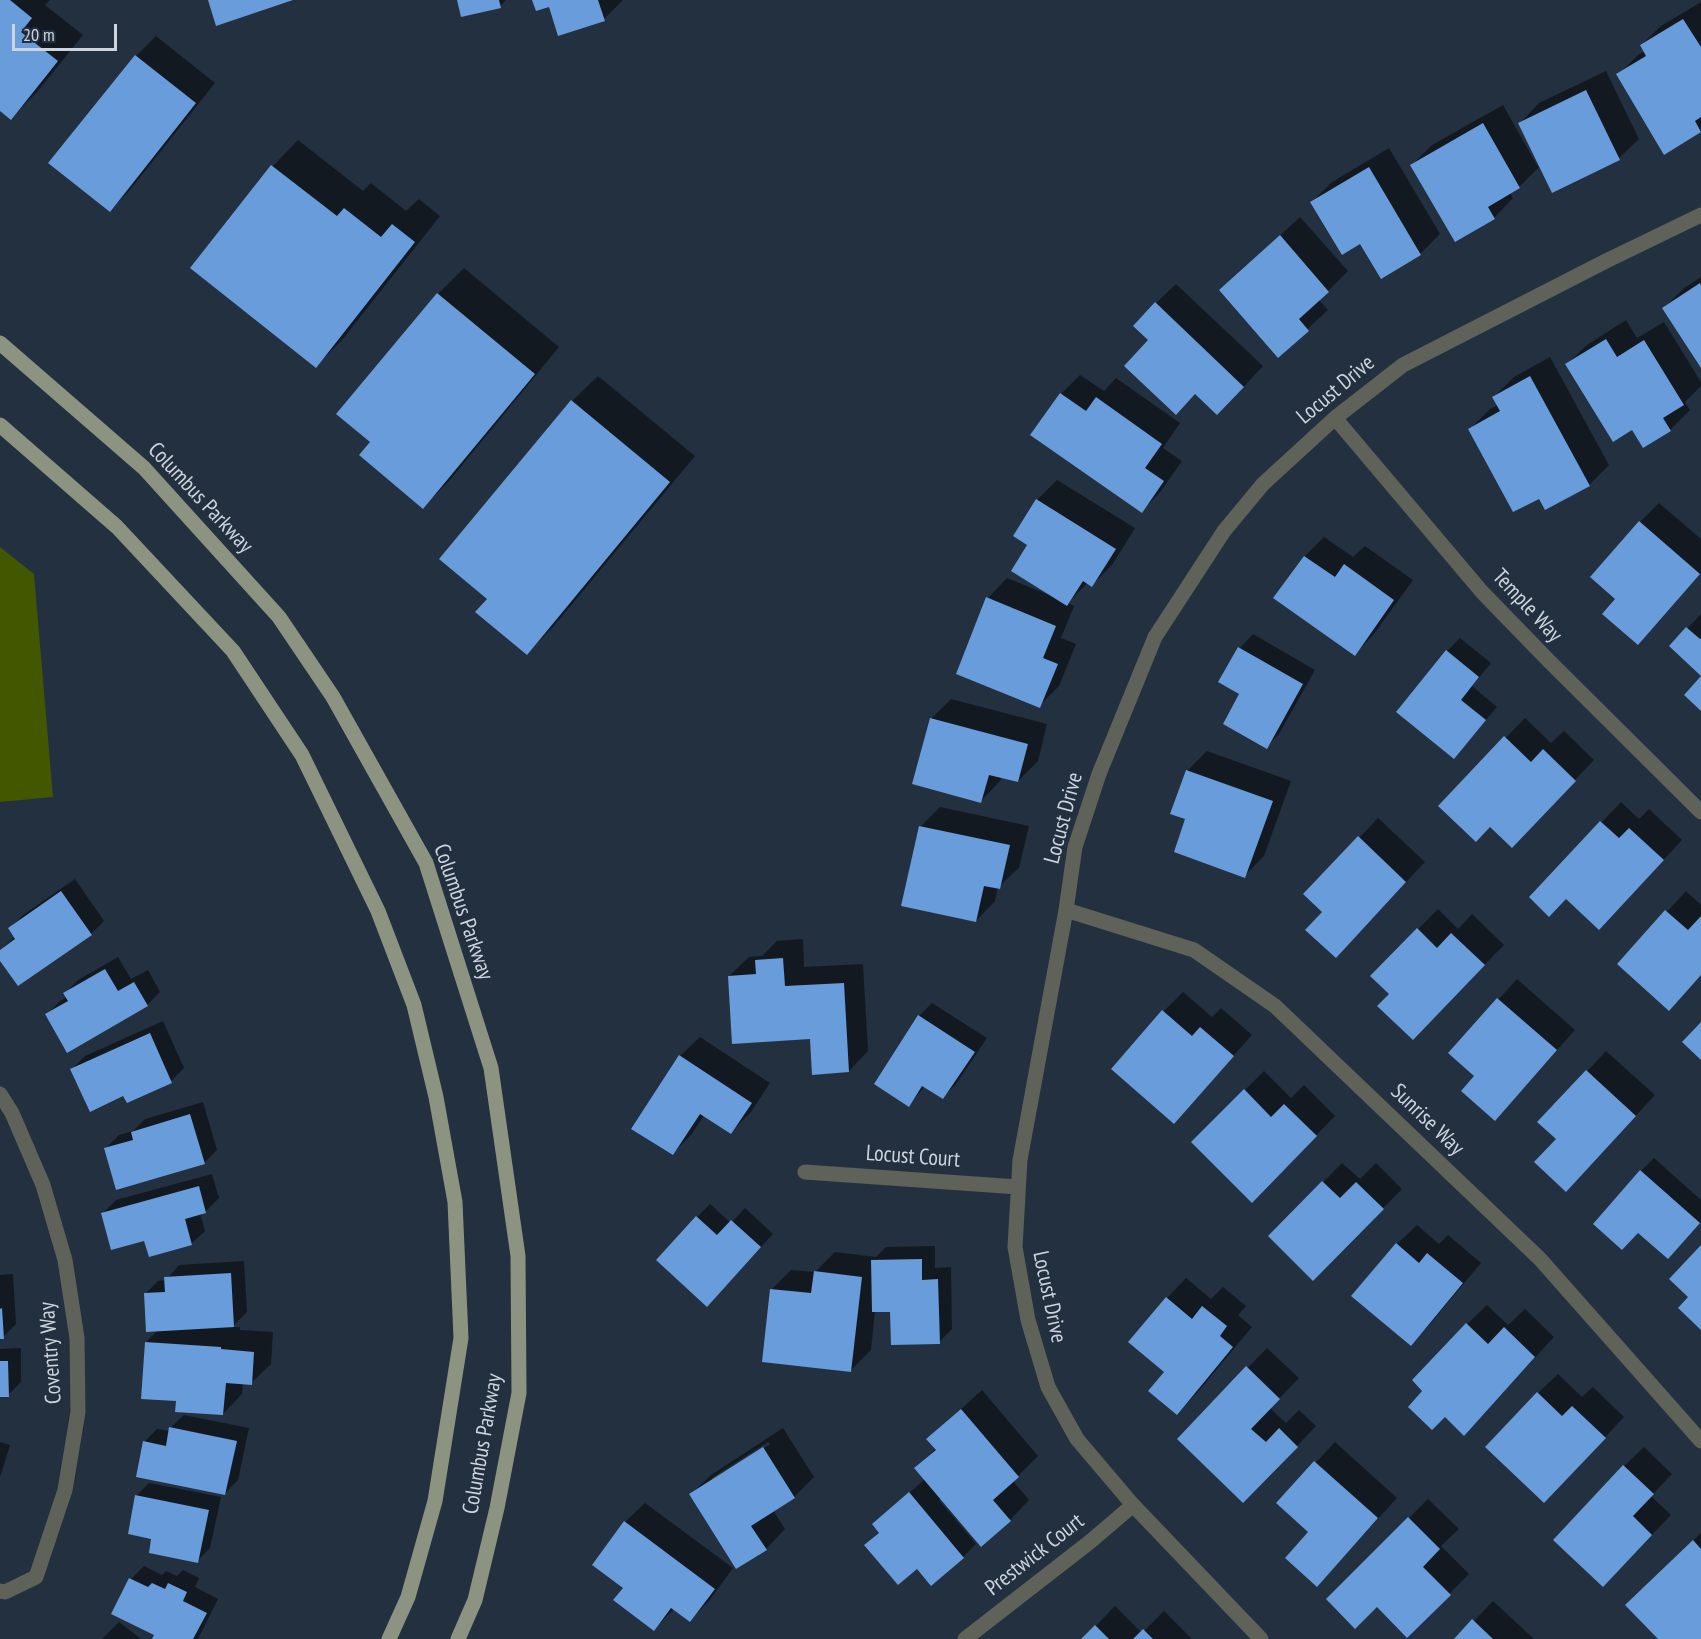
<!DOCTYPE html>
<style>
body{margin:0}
#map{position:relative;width:1701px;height:1639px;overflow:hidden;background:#23303f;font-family:"PT Sans Narrow",sans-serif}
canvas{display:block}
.scale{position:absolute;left:12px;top:24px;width:105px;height:27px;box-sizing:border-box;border:3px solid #ccd4de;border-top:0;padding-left:8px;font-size:18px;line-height:21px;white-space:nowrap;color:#ccd4de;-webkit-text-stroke:4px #23303f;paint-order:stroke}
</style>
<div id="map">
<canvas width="1701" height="1639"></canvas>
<div class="scale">20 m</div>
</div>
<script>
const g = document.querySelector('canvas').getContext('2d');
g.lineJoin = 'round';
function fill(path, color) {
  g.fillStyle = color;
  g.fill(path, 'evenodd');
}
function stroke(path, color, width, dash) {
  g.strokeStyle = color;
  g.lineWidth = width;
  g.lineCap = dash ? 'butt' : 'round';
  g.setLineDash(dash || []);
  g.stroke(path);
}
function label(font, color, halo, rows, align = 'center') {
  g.font = font + ' "PT Sans Narrow",sans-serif';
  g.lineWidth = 6;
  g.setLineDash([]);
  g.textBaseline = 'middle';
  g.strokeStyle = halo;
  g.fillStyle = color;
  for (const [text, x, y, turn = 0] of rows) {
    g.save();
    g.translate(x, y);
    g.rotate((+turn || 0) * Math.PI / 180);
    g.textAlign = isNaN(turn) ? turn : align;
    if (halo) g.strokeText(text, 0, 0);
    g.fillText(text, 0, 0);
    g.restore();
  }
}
const green = new Path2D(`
 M0,547l34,27 19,223 -53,5z`);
const shadow = new Path2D(`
 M0,0h50l-5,5 38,30 -46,57 -26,26 -11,-9z
 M459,0h47l-6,6z
 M534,0h89l-19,19z
 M1701,2v129l-36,22 -47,-78 20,-20 7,-4 -4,-6 20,-19z
 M156,36l59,47 -86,108 -19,19 -60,-47 86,-107z
 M1606,71l33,68 -20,19 -99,-35 19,-20z
 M1503,105l35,62 2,-1 -21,21 -9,5 3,6 -19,20 -82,-53 20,-20z
 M298,140l65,51 8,-8 35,28 13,-12 21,17 -98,124 -26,26 -124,-98 81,-102z
 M1389,148l51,86 -20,20 -59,-12 -49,-40 20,-20z
 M1300,217l48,54 -29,29 9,10 -50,46 -57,-66z
 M464,268l95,79 -110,134 -26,26 -51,-65 -34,-29 100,-119z
 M1701,277v88l-37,-57 20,-20z
 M1176,284l87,82 -26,28 -41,-1 -46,-53 6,-37z
 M1626,320l11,18 27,-16 37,60v4l-16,16 5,8 -20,20 -103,-66 20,-19z
 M1550,357l59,108 -20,20 -50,12 -69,-68 20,-20 8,-4 -4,-8 20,-20z
 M1080,375l24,16 12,-13 64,45 -17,25 19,13 -21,30 -19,20 -81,-117z
 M598,376l97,80 -142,171 -26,26 -38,-54 83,-198z
 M1057,480l78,48 -23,37 -20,20 -4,-3 -20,21 6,3 -13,32 15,6 -17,42 -20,20 -51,-108 19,-20 42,17 -20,-51 -14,-8 22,-36z
 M1659,503l42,36v34l-64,70 3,-121z
 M1324,537l29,20 12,-11 48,34 -39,54 -19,20 -50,-98z
 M1701,614v60l-30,-28z
 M1253,634l62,36 -36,64 -13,13 -25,-53 -21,-13 20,-33z
 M1460,638l31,25 -19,23 25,21 -43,50 -7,-106z
 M951,699l96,25 -9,37 -20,20 -16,-5 -2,5 -19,20 -50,-82z
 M1525,718l26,25 13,-12 30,29 -63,66 -41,-1 -50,-19z
 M1207,751l84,30 -27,75 -20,20 -57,-58v-47z
 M1621,802l18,17 10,-10 33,31 -63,68 -52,-11h-36z
 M940,807l89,19 -10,42 -21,19 -3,14 -19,20 -56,-94z
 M1378,818l47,44 -70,74 -31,-24 35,-74z
 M75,879l29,42 -13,13 -91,24v-8l16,-14 -6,-8 13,-13z
 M1686,891l15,14v70l-32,34 -50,-45z
 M1438,909l20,20 14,-15 32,31 -72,73 -41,-24 -19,-18z
 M803,939l1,28 59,-3 5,87 -19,20 -38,-33 -82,-62 20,-19 13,-1 15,-15z
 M118,957l13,22 17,-9 12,22 -13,13 -100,9 13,-13 7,-4 -2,-4 13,-13z
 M1517,979l58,51 -80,89 -19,-44 -26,-22z
 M1183,992l29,25 9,-9 31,27 -78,87 -10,-111z
 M932,1003l55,35 -31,46 -13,13 -18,-11 -16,19 10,-89z
 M163,1021l21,47 -13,13 -43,20 -4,-7 -52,-25 13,-13z
 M700,1037l70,46 -19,29 -20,20 -27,-17 -12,19 -20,20 8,-98z
 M1606,1051l49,44 -89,95 -8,-51 -18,-17z
 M1264,1071l27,27 13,-13 31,31 -83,85 -59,-59z
 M203,1102l14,48 -13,13 -98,-15 13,-13 14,-4 12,-12z
 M1654,1158l47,42v21l-21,23 -39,-73z
 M1342,1163l18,16 16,-16 26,26 -89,90 -43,-43z
 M212,1174l7,24 -13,13 -6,2 5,18 -14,13 -46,-5 -42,-26 13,-13z
 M710,1204l21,19 14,-15 28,26 -54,58 -22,-75z
 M1417,1225l22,19 9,-9 33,28 -51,61 -19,20 -14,-100z
 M935,1246v22l16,-1 1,62 -13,13 -48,-32 -16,1 -4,39 -20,20 -79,-81 19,-19 24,2 20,-20 41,5 10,-10z
 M244,1261l3,51 -15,15h8v3l33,2 -2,32 -20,19h-8l-1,11 -19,20 -45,-14 -32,-58 12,-12 -13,-36 13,-13 8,-1 13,-15z
 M13,1274l3,50 -13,13h-3v-62z
 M1186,1278l25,21 12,-12 23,19 -8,9 14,12 -55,66 -20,20 -10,-115z
 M1487,1305l21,20 17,-16 29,28 -71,77 -59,-23 43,-67z
 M21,1348v34l-13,13h-8v-46z
 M1267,1348l32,30 -29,30 16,15 13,-13 17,16 -53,56 -84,-43z
 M1558,1374l24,23 11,-10 31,30 -61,65 -25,-89z
 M982,1390l56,66 -25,25 16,19 -19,20 -69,-22 -2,2 37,44 -13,13 -46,10 -51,-22 14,-13 -6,-8 51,-45 -9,-10 20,-21 -8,-9z
 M184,1415l65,13 -11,52 -13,13 -81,-51 13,-13 13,2v-3z
 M783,1428l31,49 -20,20 -21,13 12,19 -19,20 -75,-55 20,-19zM768,1442l2,2 -58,38v-4z
 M0,1442l10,3 -10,32z
 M1335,1442l62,56 -61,67 -26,-33 -32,-29z
 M1644,1447l28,27 -21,22 20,19 -48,50 1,-99z
 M149,1483l72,14 -11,51 -13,13 -44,-23 -17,-42z
 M1428,1499l31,30 -18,17 28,28 -62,62 -30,-31 -49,-6z
 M645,1503l88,65 -24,33 -19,19 -16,-11 -20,20 -29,-42v-65z
 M1701,1533v106h-41l-13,-54z
 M144,1566l18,9 4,-4 11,5 6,-6 16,8 -4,9 23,12 -20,40h-44l2,-4 -25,-56z
 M1493,1601l41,38h-77z
 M1115,1606l27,27 22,-22 28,28h-109z
 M119,1622l22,17h-39z`);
const building = new Path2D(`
 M0,0h10l22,18 -11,14 37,29 -47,59 -11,-9z
 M208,0h85l-77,26z
 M457,0h42l2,8 -40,9z
 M532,0h66l7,21 -47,15 -9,-29 -13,4z
 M1683,19l18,28v70l-6,4 6,11 -37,23 -48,-81 30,-18 -6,-11z
 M135,55l61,48 -86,109 -62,-49z
 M1586,90l34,70 -68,33 -34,-70z
 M1483,123l37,65 -32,19 7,12 -40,23 -45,-77z
 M271,165l66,51 7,-8 37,29 11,-13 23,18 -99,126 -126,-100z
 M1369,167l52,88 -40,24 -21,-35 -18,11 -32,-53z
 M1280,235l49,57 -30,27 10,12 -31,27 -59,-68z
 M1700,283l1,2v83l-39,-60z
 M437,293l98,81 -112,135 -64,-54 11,-13 -34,-28z
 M1155,302l89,85 -27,28 -22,-21 -19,21 -52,-49 24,-26 -15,-14z
 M1606,339l11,18 27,-17 40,65 -21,13 8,13 -28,17 -11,-18 -19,12 -48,-78z
 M1530,376l60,110 -45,24 -6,-11 -26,13 -45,-83 32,-18 -8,-14z
 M1060,393l26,18 10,-14 66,47 -17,24 19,13 -22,32 -112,-78z
 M571,400l99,82 -143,173 -52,-43 12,-13 -48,-40z
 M1036,499l80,50 -24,38 -9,-6 -16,25 -56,-35 16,-26 -14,-9z
 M1639,521l61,53 -62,71 -36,-31 13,-15 -25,-22z
 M1304,556l31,21 9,-13 50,36 -39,56 -82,-58z
 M986,597l70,29 -13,32 15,6 -18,44 -84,-34z
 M1686,627l14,12 1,-1v38l-32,-30z
 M1238,647l65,37 -36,65 -44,-25 16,-30 -21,-12z
 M1446,650l33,27 -18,23 25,20 -32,39 -58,-47z
 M1701,676v35l-17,-16z
 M930,718l98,26 -10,38 -29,-7 -8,28 -69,-19z
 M1504,736l27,26 12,-13 33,32 -64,67 -22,-21 -14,15 -38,-36z
 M1186,770l87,31 -28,77 -71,-26 11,-33 -15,-5z
 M1600,821l19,17 10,-10 35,32 -65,70 -33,-31 -17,18 -20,-20z
 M919,826l91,19 -10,44 -16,-3 -8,36 -75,-16z
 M1358,836l48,46 -70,76 -31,-28 17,-18 -19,-18z
 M61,891l31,44 -74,51 -18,-25v-11l15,-11 -7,-11z
 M1665,910l23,20 13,-14v59l-32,36 -52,-47z
 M1417,928l20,20 14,-15 34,32 -72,75 -36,-34 12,-12 -19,-18z
 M783,958l2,28 59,-3 5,89 -37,3 -2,-36 -78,5 -4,-68 28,-2 -1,-14z
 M105,969l13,22 16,-9 14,24 -81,47 -22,-39 23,-13 -5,-8z
 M1497,998l60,52 -62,71 -34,-30 13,-15 -26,-23z
 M1162,1010l30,26 8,-9 34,29 -60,68 -63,-55z
 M918,1015l57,37 -32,47 -21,-13 -13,21 -35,-23z
 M1701,1022v38l-19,-18z
 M150,1033l22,50 -45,20 -4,-7 -33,16 -20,-43z
 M679,1055l73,48 -21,31 -31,-20 -27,41 -42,-26z
 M1586,1070l50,46 -70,76 -32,-30 22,-23 -19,-17z
 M1244,1089l27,28 13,-13 33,32 -65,67 -61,-61z
 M190,1114l15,50 -89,26 -12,-42 29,-8 -2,-8z
 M1640,1170l60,53 -32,36 -30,-26 -16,17 -29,-26z
 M1322,1181l18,17 16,-16 28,27 -71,72 -45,-45z
 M199,1186l7,27 -21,6 7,26 -43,12 -5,-16 -33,9 -10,-37z
 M696,1216l21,19 14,-15 30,27 -54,60 -51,-47z
 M1396,1243l23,20 8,-10 36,30 -52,63 -60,-50z
 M1701,1245v85l-23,-22 10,-11 -19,-18z
 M922,1259v21l16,-1 2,65 -49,1 -1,-33h-18l-1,-52z
 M814,1271l48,6 -11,95 -89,-10 8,-73 41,4z
 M231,1273l3,54 -88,5 -2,-39 21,-1 -1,-15z
 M1166,1297l26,22 10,-13 25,20 -7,10 13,11 -56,68 -29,-24 16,-19 -36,-30z
 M2,1308l2,31h-4v-30z
 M1466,1323l22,21 16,-17 31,30 -71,79 -19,-19 -13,13 -24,-23 14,-16 -10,-11z
 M145,1342l76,5v2l33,3 -2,33 -26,-2 -3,32 -48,-3 1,-11 -35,-2z
 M0,1361h8l1,36h-9z
 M1246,1366l34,33 -29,30 15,13 13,-14 19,19 -55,56 -66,-64z
 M1537,1392l25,24 10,-10 34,32 -62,65 -59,-56z
 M961,1409l58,68 -26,23 18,21 -30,26 -67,-79 22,-18 -10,-11z
 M169,1427l68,14 -12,54 -89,-18 7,-36 23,5z
 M763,1447l32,51 -44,28 16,24 -31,19 -47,-75z
 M1314,1461l64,57 -61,69 -32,-29 23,-26 -32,-29z
 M1623,1465l31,29 -21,22 19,19 -49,52 -50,-47z
 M909,1492l55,66 -33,28 -14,-17 -19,16 -34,-40 15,-12 -7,-9z
 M135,1495l74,15 -11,53 -49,-10 2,-14 -23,-5z
 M1408,1517l32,32 -17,18 28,28 -44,43 -30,-31 -22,22 -29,-30z
 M624,1521l91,68 -25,33 -19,-14 -17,23 -41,-31 10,-12 -31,-23z
 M1693,1540l8,9v90h-43l-33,-34z
 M129,1578l19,9 4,-4 13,6 3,-6 19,9 -4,9 24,12 -14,26h-41l2,-4 -43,-21z
 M1472,1619l21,20h-39z
 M1095,1625l14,14h-28z
 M1143,1629l10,10h-20z`);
const minor = new Path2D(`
 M1335,418l147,174 67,69 152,151
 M1066,910l128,40 81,56 265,253 161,182
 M0,1094l12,19 31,72 22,75 12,78 1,74 -13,78 -29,87 -31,15 -5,-1
 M805,1172l213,15
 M965,1639l126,-98 42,-36
 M1261,1639l-128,-134 -56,-66 -29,-52 -20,-67 -13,-73 5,-87 46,-250 9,-63 24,-73 56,-137 69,-106 39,-47 72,-66 68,-53 203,-104 95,-46`);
const primary = new Path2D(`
 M0,343l144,125 135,149 54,80 93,166 65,205 27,188 1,137 -22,115 -22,92 -17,39
 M0,425l117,102 116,124 69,104 76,156 36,94 22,92 19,105 6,136 -26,163 -27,96 -19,42`);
const streetNames = [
 ["Locust Drive",1336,390,-40],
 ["Columbus Parkway",200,498,47],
 ["Temple Way",1527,606,47],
 ["Locust Drive",1064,818,-75],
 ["Columbus Parkway",463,912,71],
 ["Sunrise Way",1427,1120,44],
 ["Locust Court",913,1157,4],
 ["Locust Drive",1049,1297,78],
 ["Coventry Way",51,1353,-94],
 ["Columbus Parkway",483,1444,-80],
 ["Prestwick Court",1035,1555,-38]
];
fill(green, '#435600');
fill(shadow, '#0007');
fill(building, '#689cdb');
stroke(minor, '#5e6258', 15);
stroke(primary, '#8d9381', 15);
label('22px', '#ccd4de', '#23303f', streetNames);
</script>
